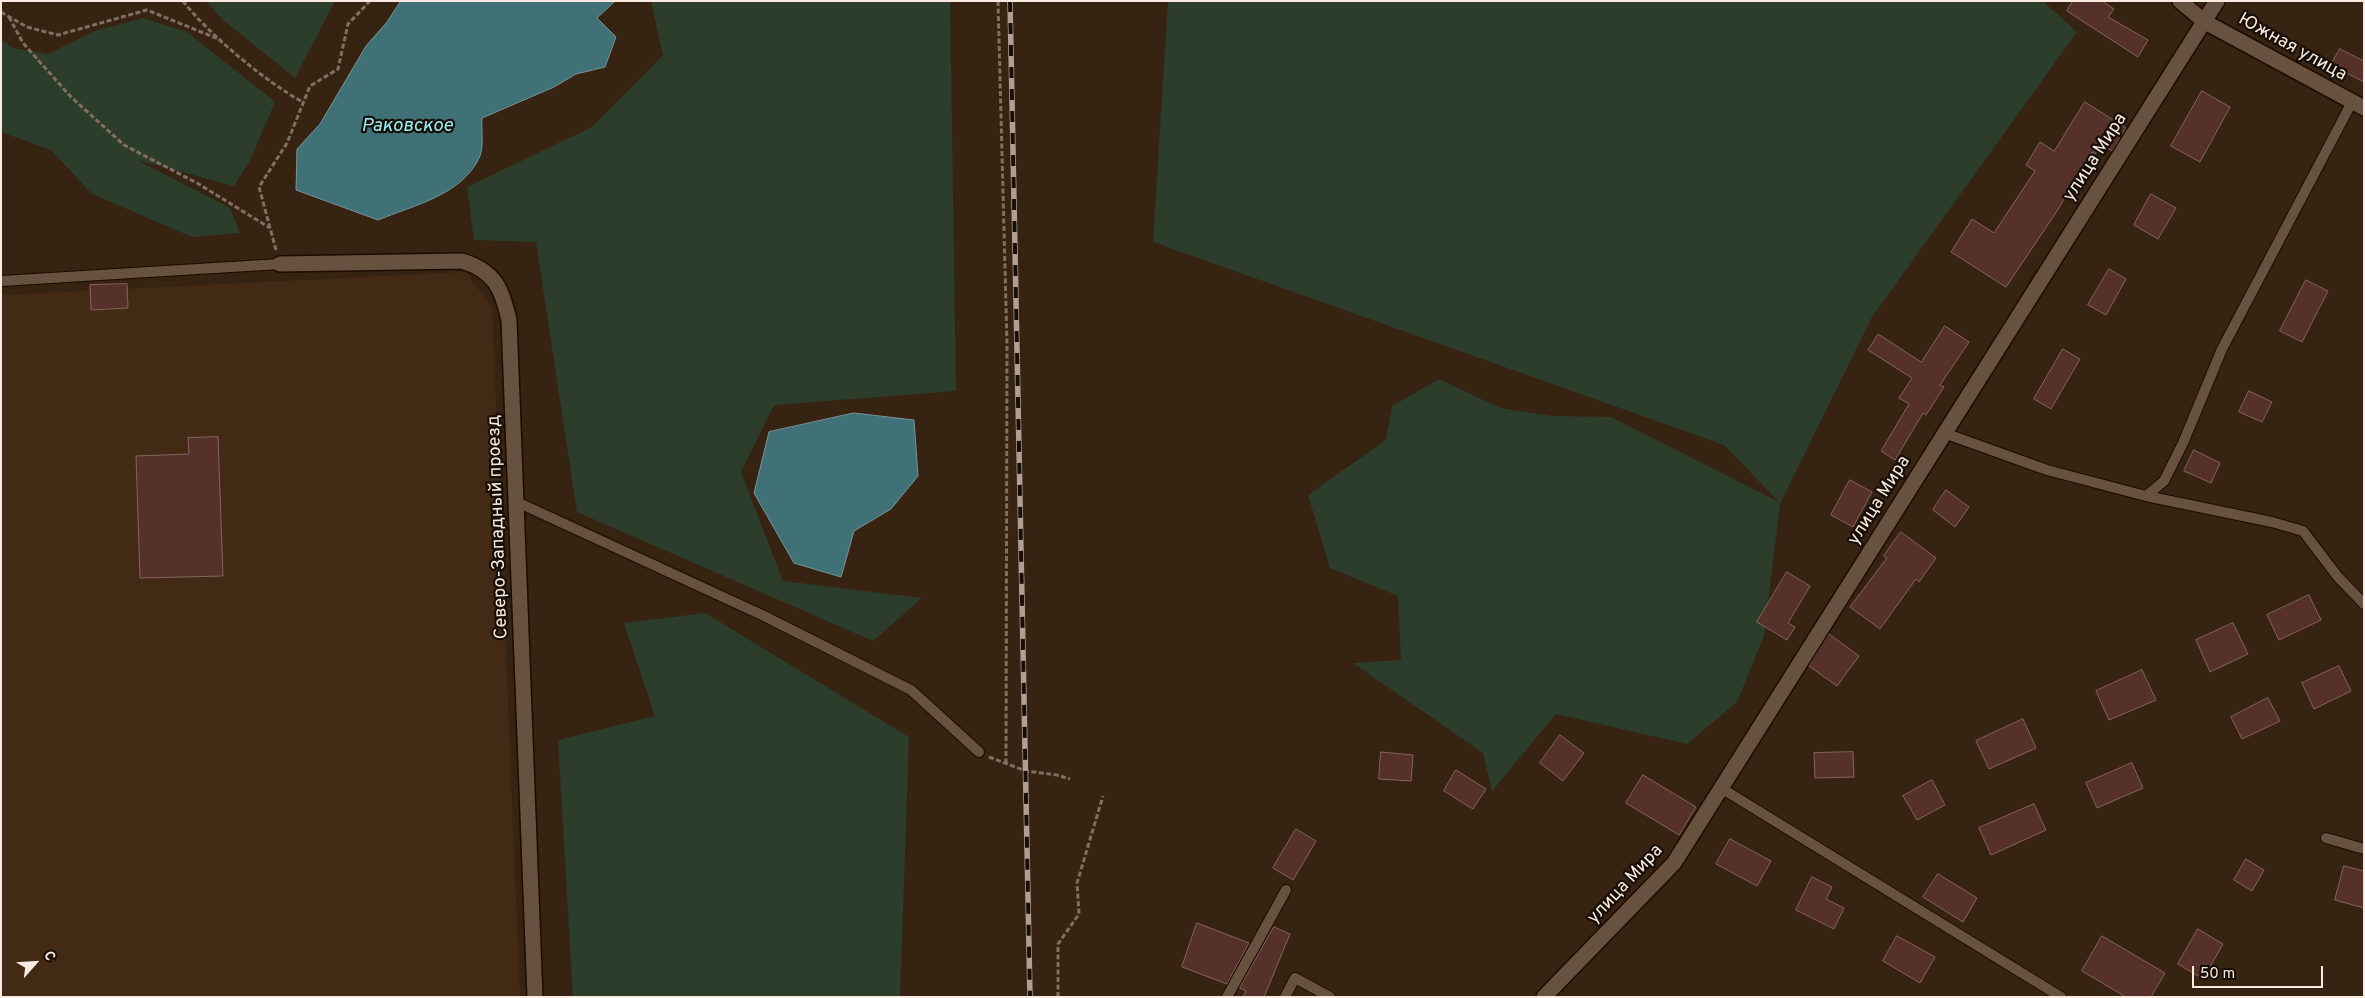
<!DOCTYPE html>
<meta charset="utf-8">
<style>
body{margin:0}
#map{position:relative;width:2365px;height:998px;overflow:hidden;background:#372312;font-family:Overpass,sans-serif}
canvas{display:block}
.frame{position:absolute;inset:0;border:2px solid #f9ebe1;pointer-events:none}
.north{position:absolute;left:10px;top:938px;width:50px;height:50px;-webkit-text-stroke:4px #170e07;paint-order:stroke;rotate:64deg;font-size:14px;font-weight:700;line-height:20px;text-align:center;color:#f9ebe1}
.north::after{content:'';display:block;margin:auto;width:18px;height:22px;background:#f9ebe1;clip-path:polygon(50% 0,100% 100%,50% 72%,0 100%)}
.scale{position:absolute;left:2192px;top:966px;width:131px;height:22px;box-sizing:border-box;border:2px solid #f9ebe1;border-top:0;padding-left:6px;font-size:15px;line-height:18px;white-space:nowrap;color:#f9ebe1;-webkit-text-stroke:4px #170e07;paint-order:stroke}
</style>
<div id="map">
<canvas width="2365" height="998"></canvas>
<div class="frame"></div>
<div class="north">С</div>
<div class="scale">50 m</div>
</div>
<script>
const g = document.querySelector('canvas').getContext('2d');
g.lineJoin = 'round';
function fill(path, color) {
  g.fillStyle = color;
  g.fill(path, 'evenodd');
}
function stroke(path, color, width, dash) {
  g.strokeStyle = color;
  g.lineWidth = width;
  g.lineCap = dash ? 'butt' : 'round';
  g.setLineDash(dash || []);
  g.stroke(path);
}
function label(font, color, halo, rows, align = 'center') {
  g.font = font + ' Overpass,sans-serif';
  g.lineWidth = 4.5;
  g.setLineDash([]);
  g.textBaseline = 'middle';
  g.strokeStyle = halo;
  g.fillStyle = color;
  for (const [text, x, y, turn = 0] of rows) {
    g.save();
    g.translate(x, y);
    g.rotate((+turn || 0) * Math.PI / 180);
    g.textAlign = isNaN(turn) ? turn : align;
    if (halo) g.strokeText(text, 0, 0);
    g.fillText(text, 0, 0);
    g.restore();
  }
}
const built = new Path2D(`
 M465,272l27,34 28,691h-519v-702z`);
const green = new Path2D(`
 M206,1h129l-40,77 -73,-59z
 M651,1h299l6,390 -182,14 -33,67 42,109 139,17 -49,43 -296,-129 -41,-270 -62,-2 -7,-53 125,-60 71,-72z
 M1168,1h878l-1,2 32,29 -205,285 -92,187 -16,132 -27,66 -50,42 -131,-30 -64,77 -9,-38 -130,-90 48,-3 -3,-64 -68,-28 -22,-73 78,-55 6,-34 47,-27 61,29 51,8 60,1 168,85 -55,-57 -571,-203z
 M143,18l44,14 88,70 -25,58 -16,26 -97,-26 93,48 10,25 -48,4 -100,-43 -41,-44 -50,-18v-93l12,9 35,6 47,-23z
 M705,613l204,124 -9,260h-327l-15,-257 97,-24 -31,-93z`);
const water = new Path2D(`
 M401,1h214l-18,17 19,19 -11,30 -29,7 -22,13 -72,31c-1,11 2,27 -2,38 -17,39 -66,49 -102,64l-82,-30 1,-41 23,-25 46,-78 21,-24z
 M854,413l60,7 4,56 -27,33 -37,22 -13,46 -47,-14 -40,-70 15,-61z`);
const building = new Path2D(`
 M2073,1h29l12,8 -6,8 40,23 -10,17 -71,-46z
 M2340,49l24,12v21l-33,-17z
 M2202,91l28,16 -30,55 -29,-16z
 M2085,102l41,26 -14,23 -11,-7 -6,10 -3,-2 -35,59 -51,76 -55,-35 21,-33 22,14 41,-62 -9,-6 14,-23 14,9z
 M2151,194l25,14 -18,31 -24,-14z
 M2109,269l17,10 -20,36 -18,-10z
 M2306,280l22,11 -26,51 -22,-11z
 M127,284l1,24 -37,2 -1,-25z
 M1945,326l24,16 -29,43 4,2 -18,28 -3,-2 -28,47 -14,-9 28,-47 -10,-6 13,-20 -44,-28 10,-16 43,28z
 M2063,349l17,10 -29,50 -17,-10z
 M2249,391l23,11 -10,20 -23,-10z
 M218,437l5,139 -83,2 -4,-122 53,-2 -1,-16z
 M2194,450l26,13 -9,20 -27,-12z
 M1850,480l22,12 -19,35 -22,-12z
 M1946,490l23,17 -14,20 -22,-17z
 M1901,532l35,26 -17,24 -3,-3 -36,50 -30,-22 37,-49 -3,-2z
 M1787,572l23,14 -22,37 7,4 -8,13 -30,-18z
 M2309,595l12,25 -42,20 -12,-25z
 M2233,623l15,31 -38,18 -14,-32z
 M1829,634l30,22 -22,30 -28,-20z
 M2339,666l12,25 -37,18 -12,-26z
 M2142,670l14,30 -47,20 -13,-29z
 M2268,698l12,23 -38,18 -11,-22z
 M2023,719l13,29 -47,21 -13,-28z
 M1560,735l24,18 -21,28 -23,-18z
 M1381,752l32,3 -2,26 -32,-2z
 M1853,752l1,25 -39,1 -1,-25z
 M2132,763l11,25 -46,20 -11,-25z
 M1456,770l30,19 -13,20 -29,-18z
 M1643,775l53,32 -17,28 -53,-32z
 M1932,780l13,25 -28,15 -14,-24z
 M2034,804l12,26 -55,25 -12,-27z
 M1296,829l20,12 -23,39 -20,-12z
 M1730,839l41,22 -14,25 -41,-22z
 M2246,859l18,11 -12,21 -18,-11z
 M2344,866l20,5v37l-29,-8z
 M1938,874l39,24 -14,24 -40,-25z
 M1812,877l20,10 -6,12 18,9 -10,21 -38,-19z
 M1197,923l52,20 -22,41 -45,-17z
 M1274,927l16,7 -26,63h-21l3,-6 -6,-3z
 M2198,929l25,15 -20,35 -25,-15z
 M1897,936l38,21 -15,26 -37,-22z
 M2102,936l63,37 -14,24h-25l-44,-26z`);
const path = new Path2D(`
 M183,1c25,33 84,82 120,101
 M998,1l9,343 -1,421
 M1,12l26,15 31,8 89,-25 74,30
 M9,17l14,26 48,54 53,48 73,38 73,45
 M276,250l-17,-63 28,-44 23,-57 28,-17 10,-45 22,-23
 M989,757l37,14 31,4 13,4
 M1058,997v-53l21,-30 -2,-31 26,-87`);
const service = new Path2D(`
 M1,281l279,-17
 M1944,433l103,37 99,26 126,26 31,9 35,46 26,27
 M2146,496l18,-15 19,-38 39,-94 130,-247
 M517,502l245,113 149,75 68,62
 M1721,788l340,209
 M2326,838l38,11
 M1227,997l59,-107
 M1285,997l10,-19 35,19`);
const minor = new Path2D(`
 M2180,1l25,21 159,86
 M280,264l182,-3c33,10 40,28 47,59l26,677
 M1544,997l130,-134 543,-862`);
const rail = new Path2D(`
 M1010,1l20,996`);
const streetNames = [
 ["Южная улица",2292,48,29],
 ["улица Мира",2096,158,-57],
 ["улица Мира",1880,501,-58],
 ["Северо-Западный проезд",499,527,-92],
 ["улица Мира",1626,885,-47]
];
const waterNames = [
 ["Раковское",407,127]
];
fill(built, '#432a14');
fill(green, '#2d3d2b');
fill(water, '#3f7177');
stroke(water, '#779697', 1);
fill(building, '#553129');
stroke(building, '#84655e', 1);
stroke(service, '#1d0b00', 12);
stroke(minor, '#1d0b00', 18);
stroke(path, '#817061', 3, [5, 2.5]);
stroke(service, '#67513f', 10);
stroke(minor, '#67513f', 15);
stroke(rail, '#b0a094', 5.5);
stroke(rail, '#170e07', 4, [11]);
label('18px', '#f9ebe1', '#170e07', streetNames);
label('italic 19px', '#98effa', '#170e07', waterNames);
</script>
